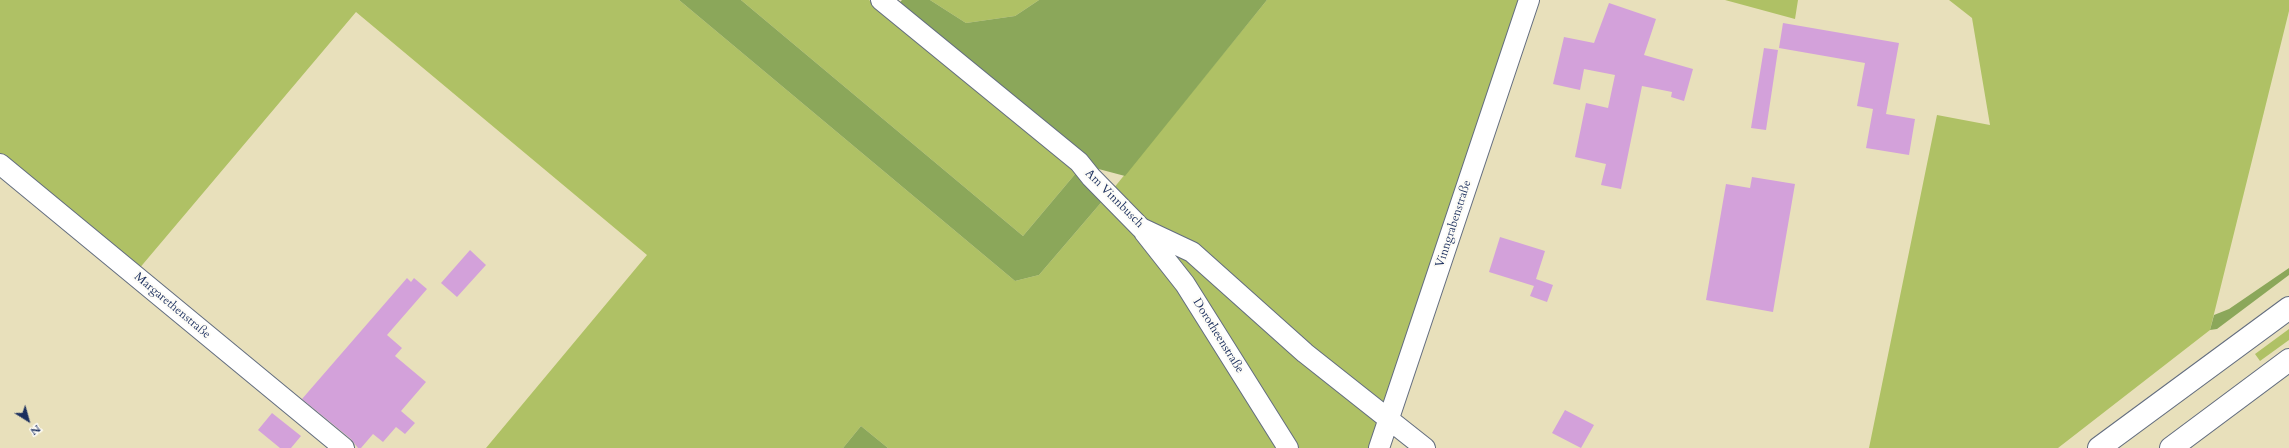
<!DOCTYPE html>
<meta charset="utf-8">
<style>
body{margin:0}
#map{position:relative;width:2289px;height:448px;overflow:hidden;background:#e8e0bb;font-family:Cardo,serif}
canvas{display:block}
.north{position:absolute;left:8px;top:400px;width:40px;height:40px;-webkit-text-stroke:3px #fdfcf7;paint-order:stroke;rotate:143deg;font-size:11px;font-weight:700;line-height:16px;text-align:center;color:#1b2f5e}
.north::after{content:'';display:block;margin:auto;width:14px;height:18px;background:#1b2f5e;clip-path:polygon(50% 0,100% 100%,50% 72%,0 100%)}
</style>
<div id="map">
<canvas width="2289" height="448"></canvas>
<div class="north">N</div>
</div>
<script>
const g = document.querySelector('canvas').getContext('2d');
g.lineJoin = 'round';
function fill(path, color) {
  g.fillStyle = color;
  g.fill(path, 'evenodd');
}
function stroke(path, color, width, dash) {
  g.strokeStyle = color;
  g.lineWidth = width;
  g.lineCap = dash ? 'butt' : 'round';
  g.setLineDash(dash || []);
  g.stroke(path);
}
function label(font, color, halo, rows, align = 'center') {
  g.font = font + ' Cardo,serif';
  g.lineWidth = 4;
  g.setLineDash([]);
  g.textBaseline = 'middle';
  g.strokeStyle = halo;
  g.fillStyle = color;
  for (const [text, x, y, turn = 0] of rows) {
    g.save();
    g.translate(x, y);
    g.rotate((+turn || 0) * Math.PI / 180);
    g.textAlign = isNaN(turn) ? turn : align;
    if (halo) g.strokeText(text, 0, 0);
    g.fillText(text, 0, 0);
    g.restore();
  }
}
const green = new Path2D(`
 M0,0h679l336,281 24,-6 66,-77 77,89 100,161h-394l-27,-22 -18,22h-357l161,-193 -291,-243 -218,258 -138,-113z
 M741,0h128l207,173 -53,63z
 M930,0h109l-24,16 -49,7z
 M1267,0h255l-149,448h-78l-182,-259z
 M1725,0h73l-3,19z
 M1949,0h340v11l-79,319 -152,118h-189l68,-333 53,10 -18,-107z
 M2289,329v11l-29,21 -5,-7z`);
const forest = new Path2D(`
 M679,0h62l282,236 53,-63 29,25 -66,77 -24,6z
 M902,0h28l36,23 49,-7 24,-16h228l-142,176 -34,-9 -194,-162z
 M2289,268v7l-72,54 -7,1 4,-15 15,-6z
 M861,426l27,22h-45z`);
const building = new Path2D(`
 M1609,3l47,16 -12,36 49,14 -9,32 -13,-4 1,-5 -30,-6 -21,103 -20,-4 5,-21 -31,-7 11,-54 22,5 7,-33 -31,-6 -4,21 -27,-6 11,-47 30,6z
 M1783,23l116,20 -13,71 29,5 -6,36 -43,-7 7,-39 -16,-3 8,-43 -86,-15z
 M1764,48l14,2 -12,80 -15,-2z
 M1752,177l43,7 -22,128 -67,-12 20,-116 24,4z
 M1500,237l45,14 -9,28 17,6 -6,17 -17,-6 4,-10 -45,-14z
 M470,250l16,15 -29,32 -16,-14z
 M407,278l4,4 3,-4 13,11 -40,46 15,13 -7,8 31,26 -25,29 14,12 -10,11 -9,-7 -13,15 -10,-8 -12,14h-3l-7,-9 -49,-40z
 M1565,410l29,15 -13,23 -29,-15z
 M272,413l29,23 -10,12h-11l-22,-18z`);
const minor = new Path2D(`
 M881,0l198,162 12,15 50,51 51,24 113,101 120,95
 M0,164l344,284
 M1144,232l41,52 103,164
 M1379,448l150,-448`);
const highway = new Path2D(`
 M2099,448l190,-140
 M2171,448l118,-88`);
const streetNames = [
 ["Am Vinnbusch",1114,199,45],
 ["Vinngrabenstraße",1454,224,-72],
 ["Margarethenstraße",172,306,40],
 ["Dorotheenstraße",1218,336,58]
];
fill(green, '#afc165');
fill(forest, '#8ba75a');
fill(building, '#d3a1da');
stroke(minor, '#636d7f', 22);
stroke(highway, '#636d7f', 24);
stroke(minor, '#fff', 20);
stroke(highway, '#fff', 22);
label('12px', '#1b2f5e', '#fdfcf7', streetNames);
</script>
